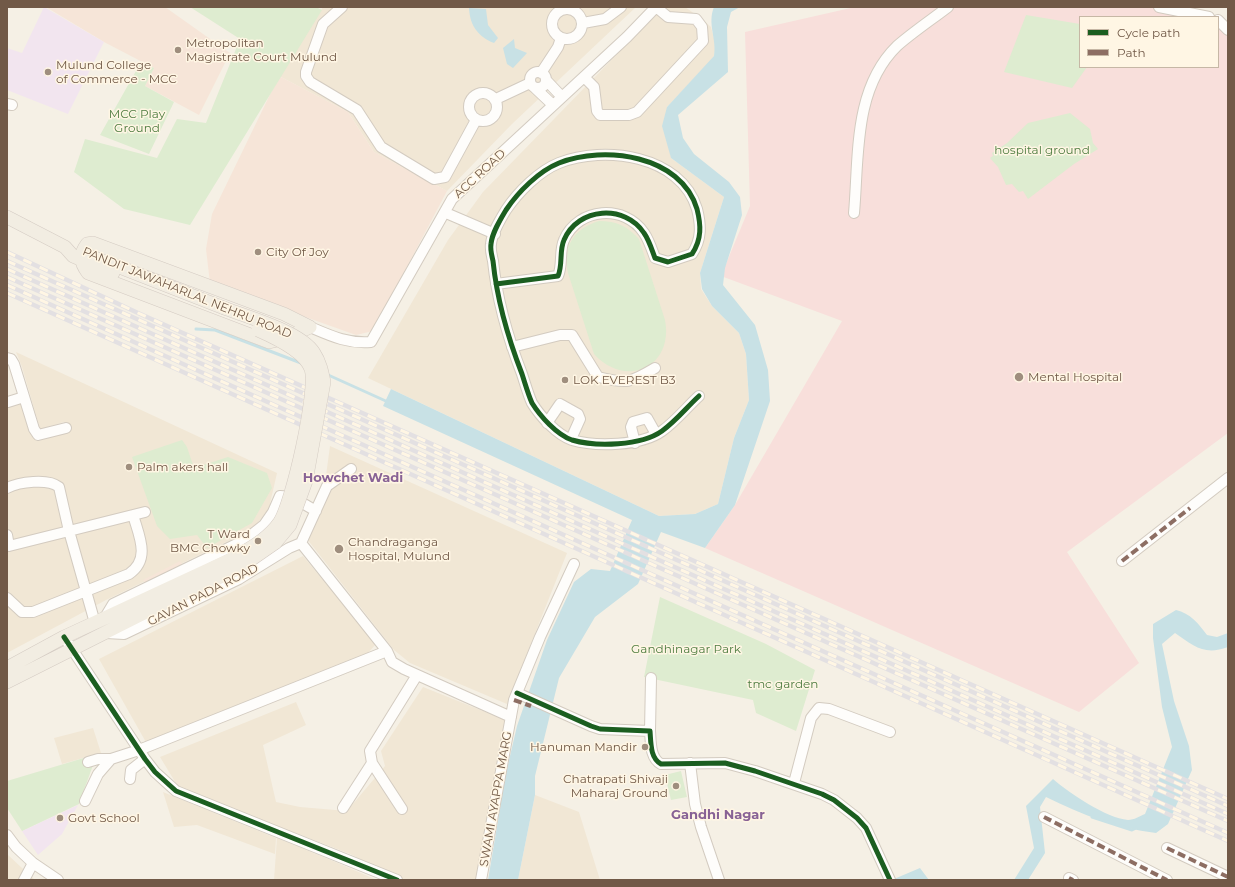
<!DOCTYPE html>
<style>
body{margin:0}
#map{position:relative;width:1235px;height:887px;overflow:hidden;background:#f5f0e5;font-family:Montserrat,sans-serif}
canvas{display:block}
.frame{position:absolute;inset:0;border:8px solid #715947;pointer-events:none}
.legend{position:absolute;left:1079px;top:16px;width:140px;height:52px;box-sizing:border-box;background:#fff6e4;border:1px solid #c6b7a5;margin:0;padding:5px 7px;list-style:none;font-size:12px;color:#715947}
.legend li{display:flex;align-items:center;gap:8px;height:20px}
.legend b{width:20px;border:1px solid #c6b7a5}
</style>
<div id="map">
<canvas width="1235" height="887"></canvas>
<div class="frame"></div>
<ul class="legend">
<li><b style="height:5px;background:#1b5e20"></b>Cycle path</li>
<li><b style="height:5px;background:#8d6e63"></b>Path</li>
</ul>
</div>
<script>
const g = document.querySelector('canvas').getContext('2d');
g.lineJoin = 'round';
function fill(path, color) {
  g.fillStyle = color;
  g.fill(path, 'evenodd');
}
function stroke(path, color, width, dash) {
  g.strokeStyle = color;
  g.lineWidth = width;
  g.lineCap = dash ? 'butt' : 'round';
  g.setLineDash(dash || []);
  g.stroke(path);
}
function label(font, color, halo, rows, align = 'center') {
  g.font = font + ' Montserrat,sans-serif';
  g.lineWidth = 3;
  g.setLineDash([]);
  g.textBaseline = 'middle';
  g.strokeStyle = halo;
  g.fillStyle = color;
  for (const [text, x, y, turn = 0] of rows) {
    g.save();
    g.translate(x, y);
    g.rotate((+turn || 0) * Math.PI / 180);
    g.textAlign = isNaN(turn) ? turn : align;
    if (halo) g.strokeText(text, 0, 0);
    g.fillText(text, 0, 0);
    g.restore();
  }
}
const residential = new Path2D(`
 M323,7h313l-124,117 -65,67 -73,-39 -26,-40 -69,-36z
 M663,7h22l17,12 9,8 5,19 -2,10 -5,7 -42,44 4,51 53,39 -24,76 1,16 11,17 27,27 7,21 3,46 -15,38 -16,66 -23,10 -36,2 -291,-138 80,-138 35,-48z
 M16,352l261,121 -8,35 -16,21 -147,71 -99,53v-258l1,3 14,-3 12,43 4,3 33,-10 -5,-3 -2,-6 -24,7 -18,-62z
 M330,446l237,107 -60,151 -97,-41 -16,-13 -87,-111 18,-56z
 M303,556l73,88 -9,10 -220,90 -48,-85z
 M423,687l85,34 -28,159h-79l-51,-26 -57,-22 -23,-5 -90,-37 -20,-33 136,-55 10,23 -43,20 13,57 24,5 47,4 38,-45 -4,-15z
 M93,728l8,25 -39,11 -8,-26z
 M163,792l113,46 -1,16 -78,-29 -23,2z
 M535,795l44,17 21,68h-82z
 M277,838l56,23 44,19h-103z
 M8,855l27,25h-28z`);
const commercial = new Path2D(`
 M46,7h119l65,46 -31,62 -54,-29 9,-18 -50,-26z
 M279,76l69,36 26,40 73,39 -74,140 -17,4 -146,-52 -4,-34 6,-35z
 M180,561l4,6 -39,16 -2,-3z`);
const education = new Path2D(`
 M44,7l60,35 -36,72 -61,-24v-42l15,5z
 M78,805l-16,29 -24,21 -16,-24z`);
const medical = new Path2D(`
 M855,7h305l46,10h-126v50h138v-41l10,11v396l-161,119 72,111 -60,49 -374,-164 30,-43 107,-184 -121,-45 29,-70 -5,-174z`);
const green = new Path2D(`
 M190,7h126l6,3 -132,215 -66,-16 -50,-37 11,-33 72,19 20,-39 29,4 34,-84z
 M1026,15l54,9v43h7l-15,21 -68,-16z
 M141,62l13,6 -9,18 29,16 -25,52 -49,-19z
 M1070,113l20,16 3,14 5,6 -24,15 -46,35 -5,-8 -4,1 -7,-8 -6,1 -8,-18 -8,-9 3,-2 -1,-3 15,-10 21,-20z
 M599,221c18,0 28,5 40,18l26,81c9,47 -39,69 -71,34l-26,-81c-5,-27 5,-44 31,-52z
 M182,440l5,7 7,21 34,-11 39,16 5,15 -20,35 -45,25 -10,-13 -27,4 -13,-13 -25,-69z
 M660,597l106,47 49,26 -19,61 -40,-18 -3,-13 -109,-23z
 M97,754l-18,50 -57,27 -15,-23v-27z
 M681,771l6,26 -16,3 -6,-25z`);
const water = new Path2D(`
 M714,7h26l-9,5 -4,15 1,45 -50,43 5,23 11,16 35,28 11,15 2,18 -17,53 -2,17 32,40 13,45 2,31 -35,104 -30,43 -44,-16 -23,52 -43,33 -36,61 -24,98v19l-17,85h-30l18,-107 11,-47 30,-86 27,-58 17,-13 19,2 22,-51 -249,-114 8,-17 268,127 36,-2 23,-10 16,-66 15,-38 -3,-46 -7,-21 -27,-27 -10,-17 -2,-16 24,-76 -53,-39 -9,-32 5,-19 47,-51c3,-17 -7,-32 0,-49z
 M469,8l17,1 2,16 10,13 -4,5c-17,-7 -24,-18 -25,-35z
 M514,39l1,9 12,5 -14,15 -6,-4 -4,-16z
 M1176,610c14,3 23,14 31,25l10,2 11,-4v14c-24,9 -34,-1 -53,-14l-13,11 12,57 15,45 3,24 -24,54 -12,9c-41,-5 -73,-18 -110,-36l-6,10 5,46 -17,27h-14l20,-32 -8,-42 27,-27c16,14 53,39 75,41 6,0 12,-4 17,-6l27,-67 -10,-40 -9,-69v-14z
 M920,868l9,12h-35v-1z`);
const stream = new Path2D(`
 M196,329l19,1 86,33
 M326,374l62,28
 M1092,817l40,13 4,-2`);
const minor = new Path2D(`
 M342,7l-19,17 -17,48v4l4,6 47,28 24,37 53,32 11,-2 31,-57
 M1159,7l50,10
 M552 24a15 15 0 1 1 30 0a15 15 0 1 1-30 0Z
 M1218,20l10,10
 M583,23l22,-4 16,-12
 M530 80a8 8 0 1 1 16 0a8 8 0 1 1-16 0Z
 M541,73l17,-26 3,-9
 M584,77l10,10 3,24 3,4h29l8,-3 66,-71 -1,-14 -6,-8 -28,-2 -12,-10
 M546,80l16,17
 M535,88l18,17
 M469 107a14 14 0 1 1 28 0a14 14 0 1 1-28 0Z
 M496,99l34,-16
 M7,104l5,1
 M446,213l49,21
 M854,213c5,-56 -1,-124 43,-167 16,-14 34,-26 51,-39
 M496,284l62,-8c5,-11 1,-25 6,-36 14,-33 61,-36 80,-7 5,7 8,17 11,25l13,4 24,-8c10,-15 9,-29 5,-45 -16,-54 -93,-64 -138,-46 -20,8 -41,29 -53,47 -6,10 -14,23 -15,34 -1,6 1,12 2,17 4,39 15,77 29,113 3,9 6,20 10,29 8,13 25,32 40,37 24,7 69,6 90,-9 13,-9 25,-24 37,-35
 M310,327c21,9 38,17 61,15l81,-143 175,-162 29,-30
 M512,347l48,-12h12l26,42c29,7 32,6 57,-9
 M7,358l4,1 3,5 20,65 4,6 28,-7
 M8,402l16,-5
 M547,423l13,-19 18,10 2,5 -9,20
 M635,443l-4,-16 2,-5 14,-4 9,16
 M7,488c12,-6 41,-10 52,-1l10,44 26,92
 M7,535l2,11 136,-34
 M301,543l86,108 5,11 12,7 107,48
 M1122,561l106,-83
 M7,598l15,14h11l96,-38c22,-15 10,-38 4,-59
 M104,619l9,-15 132,-64 19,-15 9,-13 7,-16 12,1 24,14
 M106,633l18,1 115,-55 50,-31 12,-5 26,-57 24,-17
 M64,637l81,122 10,13 21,19 221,89
 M517,693l74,33 9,3 50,2c1,12 0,27 11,33l64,-1 30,8 67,23 12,6 23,18 9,10 24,52
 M650,731l1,-53
 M88,762l10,-3h13l28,-9 248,-99
 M372,763l30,46
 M690,763l5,41 6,23 18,53
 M130,779l1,-9 14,-11
 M794,783l17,-65 8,-10 10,1 61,23
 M85,801l13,-27 13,-15
 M343,808l29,-45 -2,-12 47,-76
 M1044,817l123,63
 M7,835l9,12 17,16 25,17
 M1167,848l61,29
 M1069,878l4,2
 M24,880l9,-17
 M481,880l33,-180 26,-63 34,-73`);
const major = new Path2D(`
 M7,217l58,30 8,9 40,17
 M93,243l191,71 26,13 -24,11 -17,4 -181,-69c-8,-11 -9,-18 -1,-29z
 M104,261l120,47
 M7,668l57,-31 170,-79
 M7,682l139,-70 93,-44`);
const rail = new Path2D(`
 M7,252l131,61 1090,486
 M7,261l1221,545
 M7,269l1221,545
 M7,277l1221,544
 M7,285l1221,548
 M7,293l1221,548`);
const majorBridge = new Path2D(`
 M224,308c24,9 77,24 90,45 6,9 8,19 10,29l-18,99 -16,44 -15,18 -36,25
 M234,558c16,-10 34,-19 45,-35 13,-18 39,-134 32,-154 -6,-18 -37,-32 -53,-39`);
const quiet = new Path2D(`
 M1122,561l68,-53
 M514,700l17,6
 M1044,817l123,63
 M1167,848l61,29
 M1069,878l4,2`);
const cycleway = new Path2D(`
 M496,284l62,-8c5,-11 1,-25 6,-36 14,-33 61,-36 80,-7 5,7 8,17 11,25l13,4 24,-8c10,-15 9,-29 5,-45 -16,-54 -93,-64 -138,-46 -20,8 -41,29 -53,47 -6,10 -14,23 -15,34 -1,6 1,12 2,17 4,39 15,77 29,113 3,9 6,20 10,29 8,13 25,32 40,37 24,7 69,6 90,-9 13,-9 25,-24 37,-35
 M64,637l81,122 10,13 21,19 221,89
 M517,693l74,33 9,3 50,2c1,12 0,27 11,33l64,-1 30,8 67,23 12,6 23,18 9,10 24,52`);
const markers = [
 [178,50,4,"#9f8e7e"],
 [48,72,4,"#9f8e7e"],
 [258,252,4,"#9f8e7e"],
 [1019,377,5,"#9f8e7e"],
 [565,380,4,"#9f8e7e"],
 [129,467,4,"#9f8e7e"],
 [258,541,4,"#9f8e7e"],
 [339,549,5,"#9f8e7e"],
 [645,747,4,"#9f8e7e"],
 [676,786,4,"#9f8e7e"],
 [60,818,4,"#9f8e7e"]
];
const poiNames = [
 ["Metropolitan",186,43],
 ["Magistrate Court Mulund",186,57],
 ["Mulund College",56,65],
 ["of Commerce - MCC",56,79],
 ["City Of Joy",266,252],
 ["Mental Hospital",1028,377],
 ["LOK EVEREST B3",573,380],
 ["Palm akers hall",137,467],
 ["T Ward",250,534,"right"],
 ["BMC Chowky",250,548,"right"],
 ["Chandraganga",348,542],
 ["Hospital, Mulund",348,556],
 ["Hanuman Mandir",637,747,"right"],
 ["Chatrapati Shivaji",668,779,"right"],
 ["Maharaj Ground",668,793,"right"],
 ["Govt School",68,818]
];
const parkNames = [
 ["MCC Play",137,114],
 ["Ground",137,128],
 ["hospital ground",1042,150],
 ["Gandhinagar Park",686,649],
 ["tmc garden",783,684]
];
const streetNames = [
 ["ACC ROAD",480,174,-43],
 ["PANDIT JAWAHARLAL NEHRU ROAD",187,293,22],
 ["GAVAN PADA ROAD",203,595,-27],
 ["SWAMI AYAPPA MARG",496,799,-80]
];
const neighbourhoodNames = [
 ["Howchet Wadi",353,478],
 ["Gandhi Nagar",718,815]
];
fill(residential, '#f1e7d5');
fill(commercial, '#f6e5d8');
fill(education, '#f2e5ef');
fill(medical, '#f8dfdb');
fill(green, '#deecd0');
fill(water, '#c8e1e5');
stroke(stream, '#c8e1e5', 3);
stroke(minor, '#d3cbc0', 12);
stroke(major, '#d4cbc3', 14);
stroke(minor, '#fefdfb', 10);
stroke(major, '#f2ede2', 13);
stroke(rail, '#e3e0e2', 4.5);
stroke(rail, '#fff6e4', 3, [9]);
stroke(majorBridge, '#d4cbc3', 14, []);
stroke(majorBridge, '#f2ede2', 13);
stroke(quiet, '#8d6e63', 4, [8, 4]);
stroke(cycleway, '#1b5e20', 5);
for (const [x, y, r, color] of markers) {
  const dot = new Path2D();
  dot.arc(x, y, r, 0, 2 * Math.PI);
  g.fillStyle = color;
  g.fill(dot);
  stroke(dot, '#fff6e4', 1.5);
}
label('12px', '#715947', '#fff6e4', poiNames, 'left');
label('12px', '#4f7d41', '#fff6e4', parkNames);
label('12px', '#715947', '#fff6e4', streetNames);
label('bold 13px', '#886295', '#fff6e4', neighbourhoodNames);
</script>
